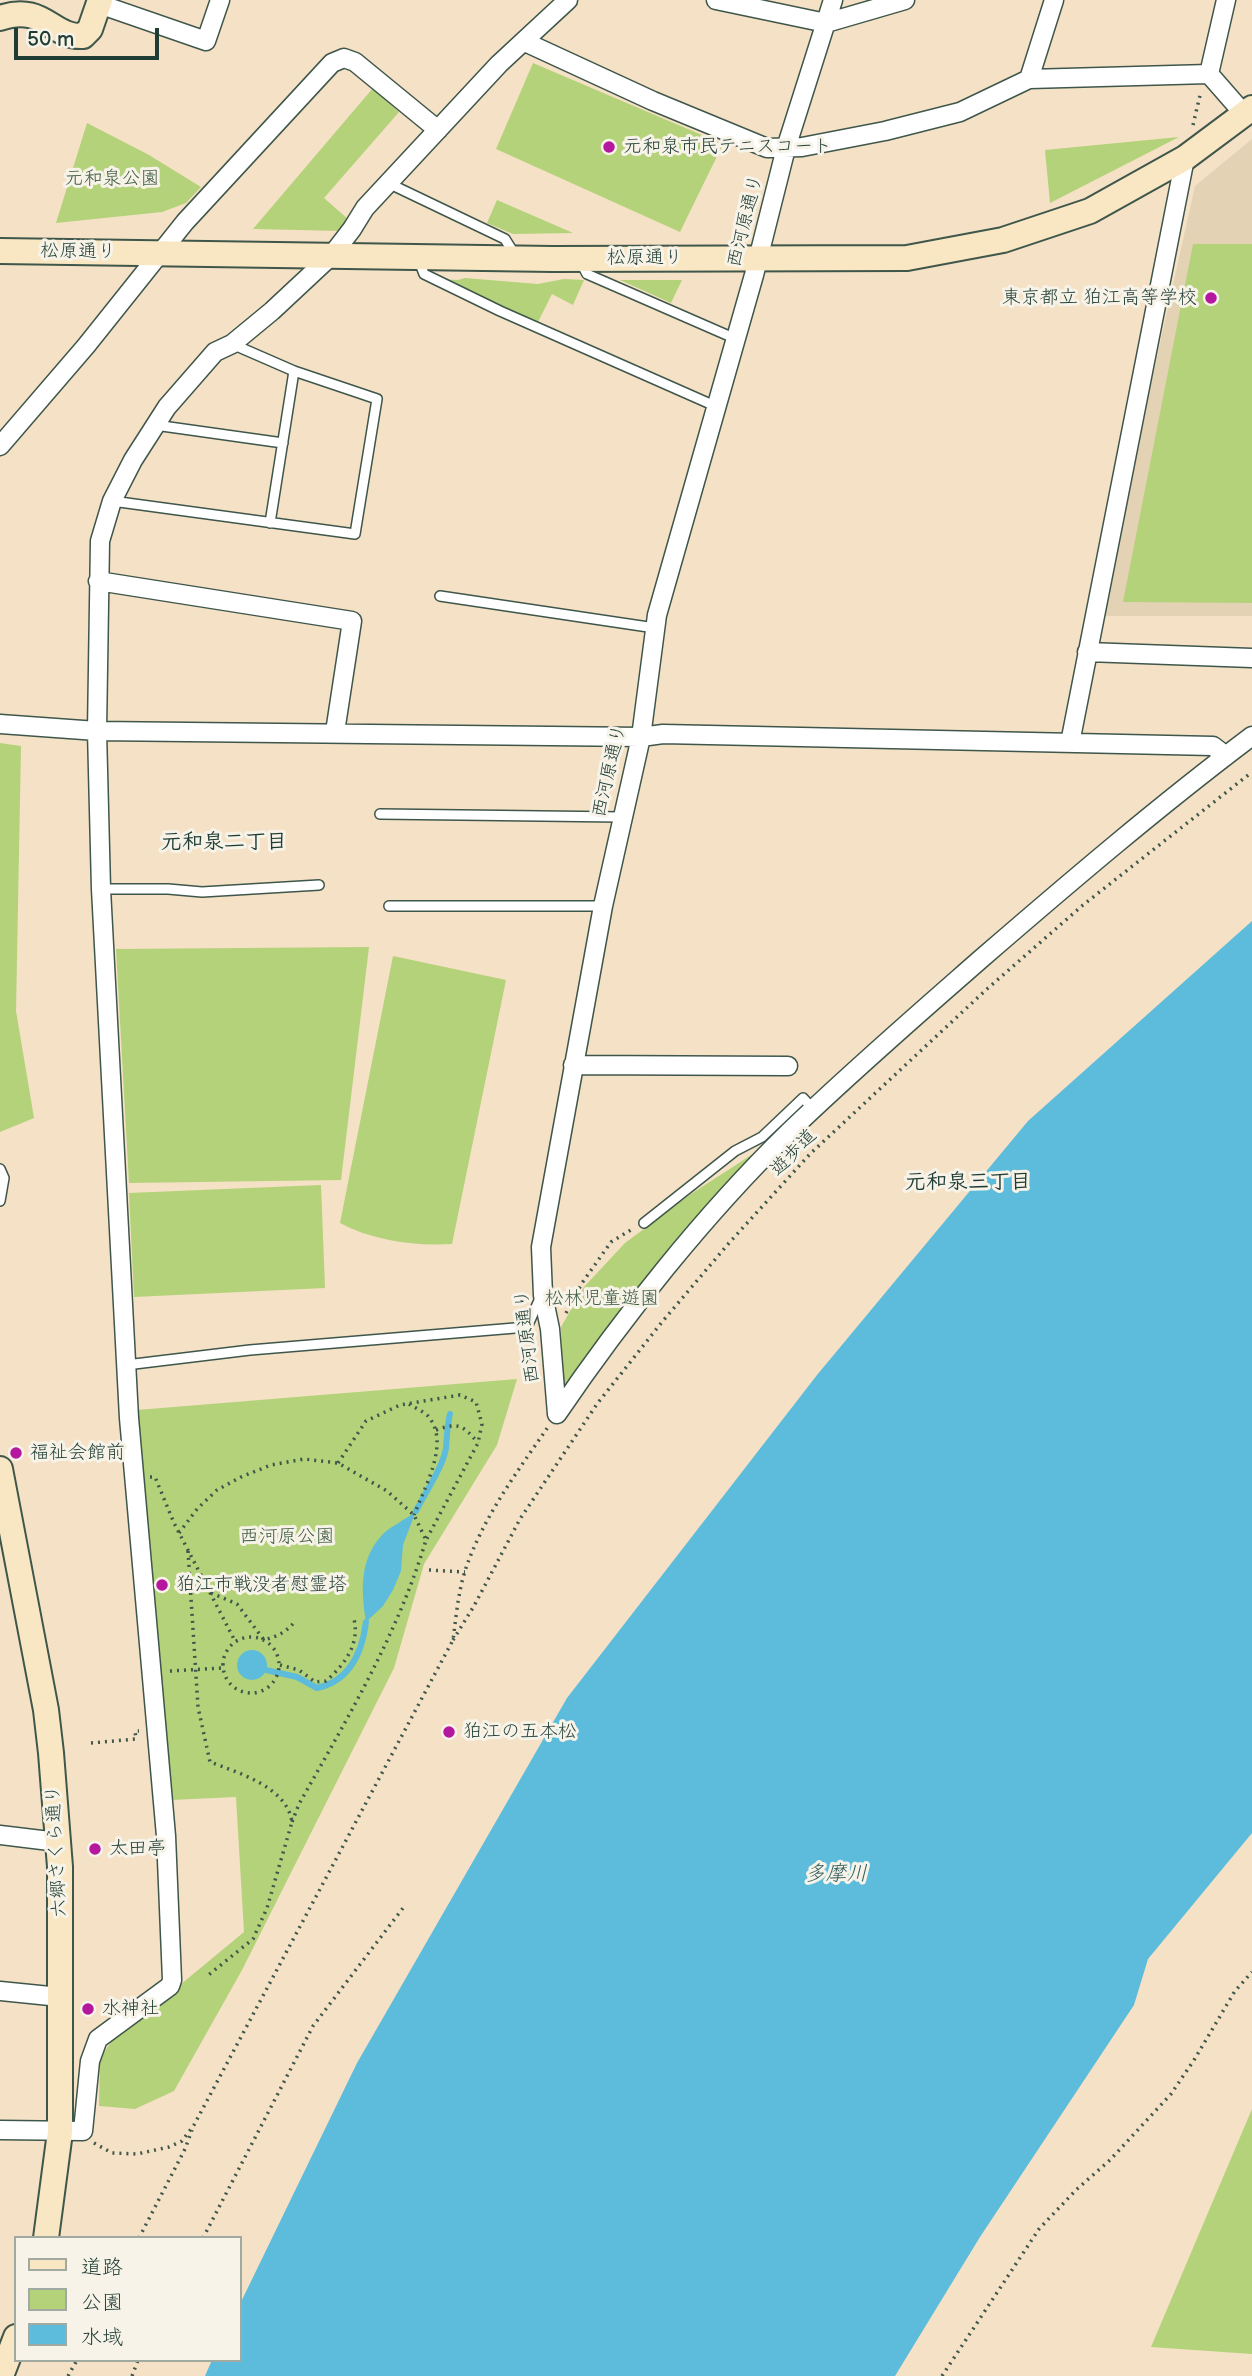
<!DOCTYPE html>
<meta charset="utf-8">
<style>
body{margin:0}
#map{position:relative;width:1252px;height:2376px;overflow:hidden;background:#f4e1c6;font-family:"Balsamiq Sans","Klee One",sans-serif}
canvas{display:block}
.legend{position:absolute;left:14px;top:2236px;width:228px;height:126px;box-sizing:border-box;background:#f7f3e8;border:2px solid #a1aaa0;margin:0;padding:9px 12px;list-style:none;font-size:21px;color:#1f3d34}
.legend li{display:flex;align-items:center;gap:14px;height:35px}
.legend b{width:35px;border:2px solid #a1aaa0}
.scale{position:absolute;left:14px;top:28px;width:145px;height:32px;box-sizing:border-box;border:4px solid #1f3d34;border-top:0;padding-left:9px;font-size:21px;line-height:24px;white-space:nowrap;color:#1f3d34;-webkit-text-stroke:5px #f7f3e8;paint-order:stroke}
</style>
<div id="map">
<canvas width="1252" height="2376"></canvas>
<ul class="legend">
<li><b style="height:9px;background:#f9e7c3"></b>道路</li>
<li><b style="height:19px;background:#b4d279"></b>公園</li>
<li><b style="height:19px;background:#5dbcdb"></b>水域</li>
</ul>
<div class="scale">50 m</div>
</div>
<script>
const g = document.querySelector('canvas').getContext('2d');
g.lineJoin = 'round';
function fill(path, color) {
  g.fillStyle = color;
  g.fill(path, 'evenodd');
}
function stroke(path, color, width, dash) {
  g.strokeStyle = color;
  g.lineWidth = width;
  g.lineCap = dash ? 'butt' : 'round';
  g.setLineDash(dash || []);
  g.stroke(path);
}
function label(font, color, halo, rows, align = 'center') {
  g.font = font + ' "Balsamiq Sans","Klee One",sans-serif';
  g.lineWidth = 6;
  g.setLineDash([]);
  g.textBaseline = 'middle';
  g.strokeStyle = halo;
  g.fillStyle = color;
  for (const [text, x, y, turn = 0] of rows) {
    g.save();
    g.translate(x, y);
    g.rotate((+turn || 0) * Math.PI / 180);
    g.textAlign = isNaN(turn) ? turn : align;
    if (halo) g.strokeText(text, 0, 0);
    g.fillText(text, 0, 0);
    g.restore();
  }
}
const built = new Path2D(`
 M1252,139v477h-149l42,-205 50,-225z`);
const green = new Path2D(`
 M533,63l190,81 -43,88 -184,-83z
 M373,88l26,24 -75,86 25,22 -6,11 -90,-2z
 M87,123l62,32 52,32 -15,16 -24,9 -106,11z
 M1179,137l-129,66 -5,-53z
 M497,200l76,33 -60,1 -26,-11z
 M1193,244h59v359l-129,-1z
 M465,278l73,6 26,-5 20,1 -11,25 -21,-11 -14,28 -99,-43 19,1z
 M620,280h62l-11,23z
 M0,743l21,3 -5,265 18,107 -34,14z
 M369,947l-28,233 -212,3 -13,-234z
 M393,956l113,24 -54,264c-38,2 -78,-3 -112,-21z
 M762,1148l-83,91 -54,63 -62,89 -2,-64 23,-40 41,-44 66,-49z
 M321,1185l4,103 -191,9 -5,-104z
 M517,1379l-20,66 -73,119 -30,104 -152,302 -68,121 -39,18 -36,-3 1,-48 11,-16 133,-110 -8,-135 -65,3 -34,-390z
 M1252,2109v245l-101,-7z`);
const water = new Path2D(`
 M1252,921v912l-104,126 -14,46 -154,232 -85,139h-690l7,-16h28v-56l117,-241 210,-365 250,-323 211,-254z
 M416,1511l-13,34 -2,26 -8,19 -10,16 -17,16c-5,-32 -7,-64 18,-89 9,-8 23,-14 32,-22z
 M237 1665a15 15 0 1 1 30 0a15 15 0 1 1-30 0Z`);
const stream = new Path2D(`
 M416,1511c9,-18 27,-44 30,-63 1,-12 1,-22 4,-34
 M266,1670l31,7 20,11c33,-7 45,-35 49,-66`);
const path = new Path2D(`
 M1193,125l8,-34
 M566,1313l16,-30 29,-41 23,-14
 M409,1404c6,4 14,7 19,12 23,27 -4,72 -14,99
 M436,1430c23,-8 27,-5 42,13
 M338,1463l28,-42 34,-16 60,-10 16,7 6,22 -4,19 -52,97
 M150,1477h5l19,46 61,118
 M179,1533l18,-24 20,-19 24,-13 30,-12 33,-6 34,4 49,28 27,24 12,25c-28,94 -79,179 -127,264l-7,18
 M188,1551l10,156 12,55c29,11 77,25 82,60l-25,86 -14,31 -47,38
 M429,1570l36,2
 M211,1593l26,11 27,36c14,-4 23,-8 32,-20
 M223 1665a28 28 0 1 1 56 0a28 28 0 1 1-56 0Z
 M453,1640l21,-34 46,-87 77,-115 65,-82 67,-79 81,-89 177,-165 96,-84 169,-133
 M280,1665l19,5 16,12 11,-1c18,-16 34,-36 28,-62
 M170,1671l52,-3
 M91,1743l45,-4 -1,-8h4
 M94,2143l18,10 25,1 32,-7 13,-6 12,-16 259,-485c3,-22 5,-47 12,-69 17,-52 52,-99 83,-144
 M139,2238l46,-89 7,-19
 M203,2238l110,-212 90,-118
 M68,2376l9,-16
 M132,2376l6,-16
 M942,2376l97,-147 37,-39 34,-30 61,-66 23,-34 41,-69 17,-19`);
const service = new Path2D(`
 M388,183l117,56 10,16
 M419,261l5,13 76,37 215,95
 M581,263l6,11 149,65
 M155,425l128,18
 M112,501l243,33 22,-135 -83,-28 -62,-27
 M270,523l24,-152
 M440,596l215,32
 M380,814l241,3
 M101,889h67l34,3 117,-7
 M389,906h214
 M0,1169l4,9 -4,23
 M644,1223l91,-72 27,-14 41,-39 11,12
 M126,1365l124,-15 277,-23 14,-31`);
const minor = new Path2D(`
 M716,0l110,23 79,-23
 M99,4l107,37 14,-41
 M525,42l128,59 114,47 35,-1 83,-16 75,-19 69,-33 180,-5 35,40
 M1209,74l17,-74
 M1029,79l25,-79
 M0,446l86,-100 99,-124 147,-159 12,-5 11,4 83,68
 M98,581l254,40 -17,111
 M1087,652l165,6
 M0,724l97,7 544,6 22,-3 550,12 13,10
 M1070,743l115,-585
 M573,1065l215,1
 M557,1414l-7,-85 -7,-34 -2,-48 62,-341 38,-169 16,-122 97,-340 32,-127 47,-148
 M557,1414c66,-97 148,-200 232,-282 62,-60 128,-117 193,-174 88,-76 177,-152 270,-222
 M0,1835l58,7
 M0,1991l60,6
 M0,2130l83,1 7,-70 8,-22 72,-53 2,-6 -6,-144 -37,-418 -28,-529 -4,-158 3,-190 12,-40 21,-41 34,-53 48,-55 17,-8 40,-33 60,-56 20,-26 13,-21 134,-144 69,-64`);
const secondary = new Path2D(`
 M0,18c44,-15 51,20 83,18l7,-7 10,-29
 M0,251l553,8 354,-1 96,-18 87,-29 95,-53 67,-50
 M0,1469l46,241 5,43 9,114v265l-14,106
 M1,2376l15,-39`);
const markers = [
 [609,147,7,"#b5179e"],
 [1211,298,7,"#b5179e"],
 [16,1453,7,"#b5179e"],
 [162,1585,7,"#b5179e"],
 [449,1732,7,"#b5179e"],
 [95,1849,7,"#b5179e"],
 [88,2009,7,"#b5179e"]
];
const poiNames = [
 ["元和泉市民テニスコート",623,147],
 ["東京都立 狛江高等学校",1197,298,"right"],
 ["福祉会館前",30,1453],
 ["狛江市戦没者慰霊塔",176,1585],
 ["狛江の五本松",463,1732],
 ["太田亭",109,1849],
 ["水神社",102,2009]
];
const parkNames = [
 ["元和泉公園",112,179],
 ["松林児童遊園",602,1299],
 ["西河原公園",287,1537]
];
const streetNames = [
 ["西河原通り",746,221,-76],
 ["松原通り",78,252,1],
 ["松原通り",645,258],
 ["西河原通り",610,771,-77],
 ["遊歩道",794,1153,-46],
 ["西河原通り",528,1336,-97],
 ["六郷さくら通り",57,1851,-93]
];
const neighbourhoodNames = [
 ["元和泉二丁目",224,843],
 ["元和泉三丁目",968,1183]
];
const waterNames = [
 ["多摩川",836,1875]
];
fill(built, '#e4d2b5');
fill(green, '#b4d279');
fill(water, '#5dbcdb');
stroke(stream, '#5dbcdb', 6);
stroke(service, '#3f564a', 12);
stroke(minor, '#3f564a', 21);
stroke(secondary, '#3f564a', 28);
stroke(path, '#3f564a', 3.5, [2, 5]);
stroke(service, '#fff', 9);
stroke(minor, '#fff', 18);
stroke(secondary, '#f9e7c3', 24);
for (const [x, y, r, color] of markers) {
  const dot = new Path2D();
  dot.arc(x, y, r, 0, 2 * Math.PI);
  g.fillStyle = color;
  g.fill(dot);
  stroke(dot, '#f7f3e8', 2.5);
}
label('19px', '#1f3d34', '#f7f3e8', poiNames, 'left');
label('19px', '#3d5b42', '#f7f3e8', parkNames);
label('19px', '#1f3d34', '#f7f3e8', streetNames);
label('bold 21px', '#1f3d34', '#f7f3e8', neighbourhoodNames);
label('italic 21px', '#2e5d5e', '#f7f3e8', waterNames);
</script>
